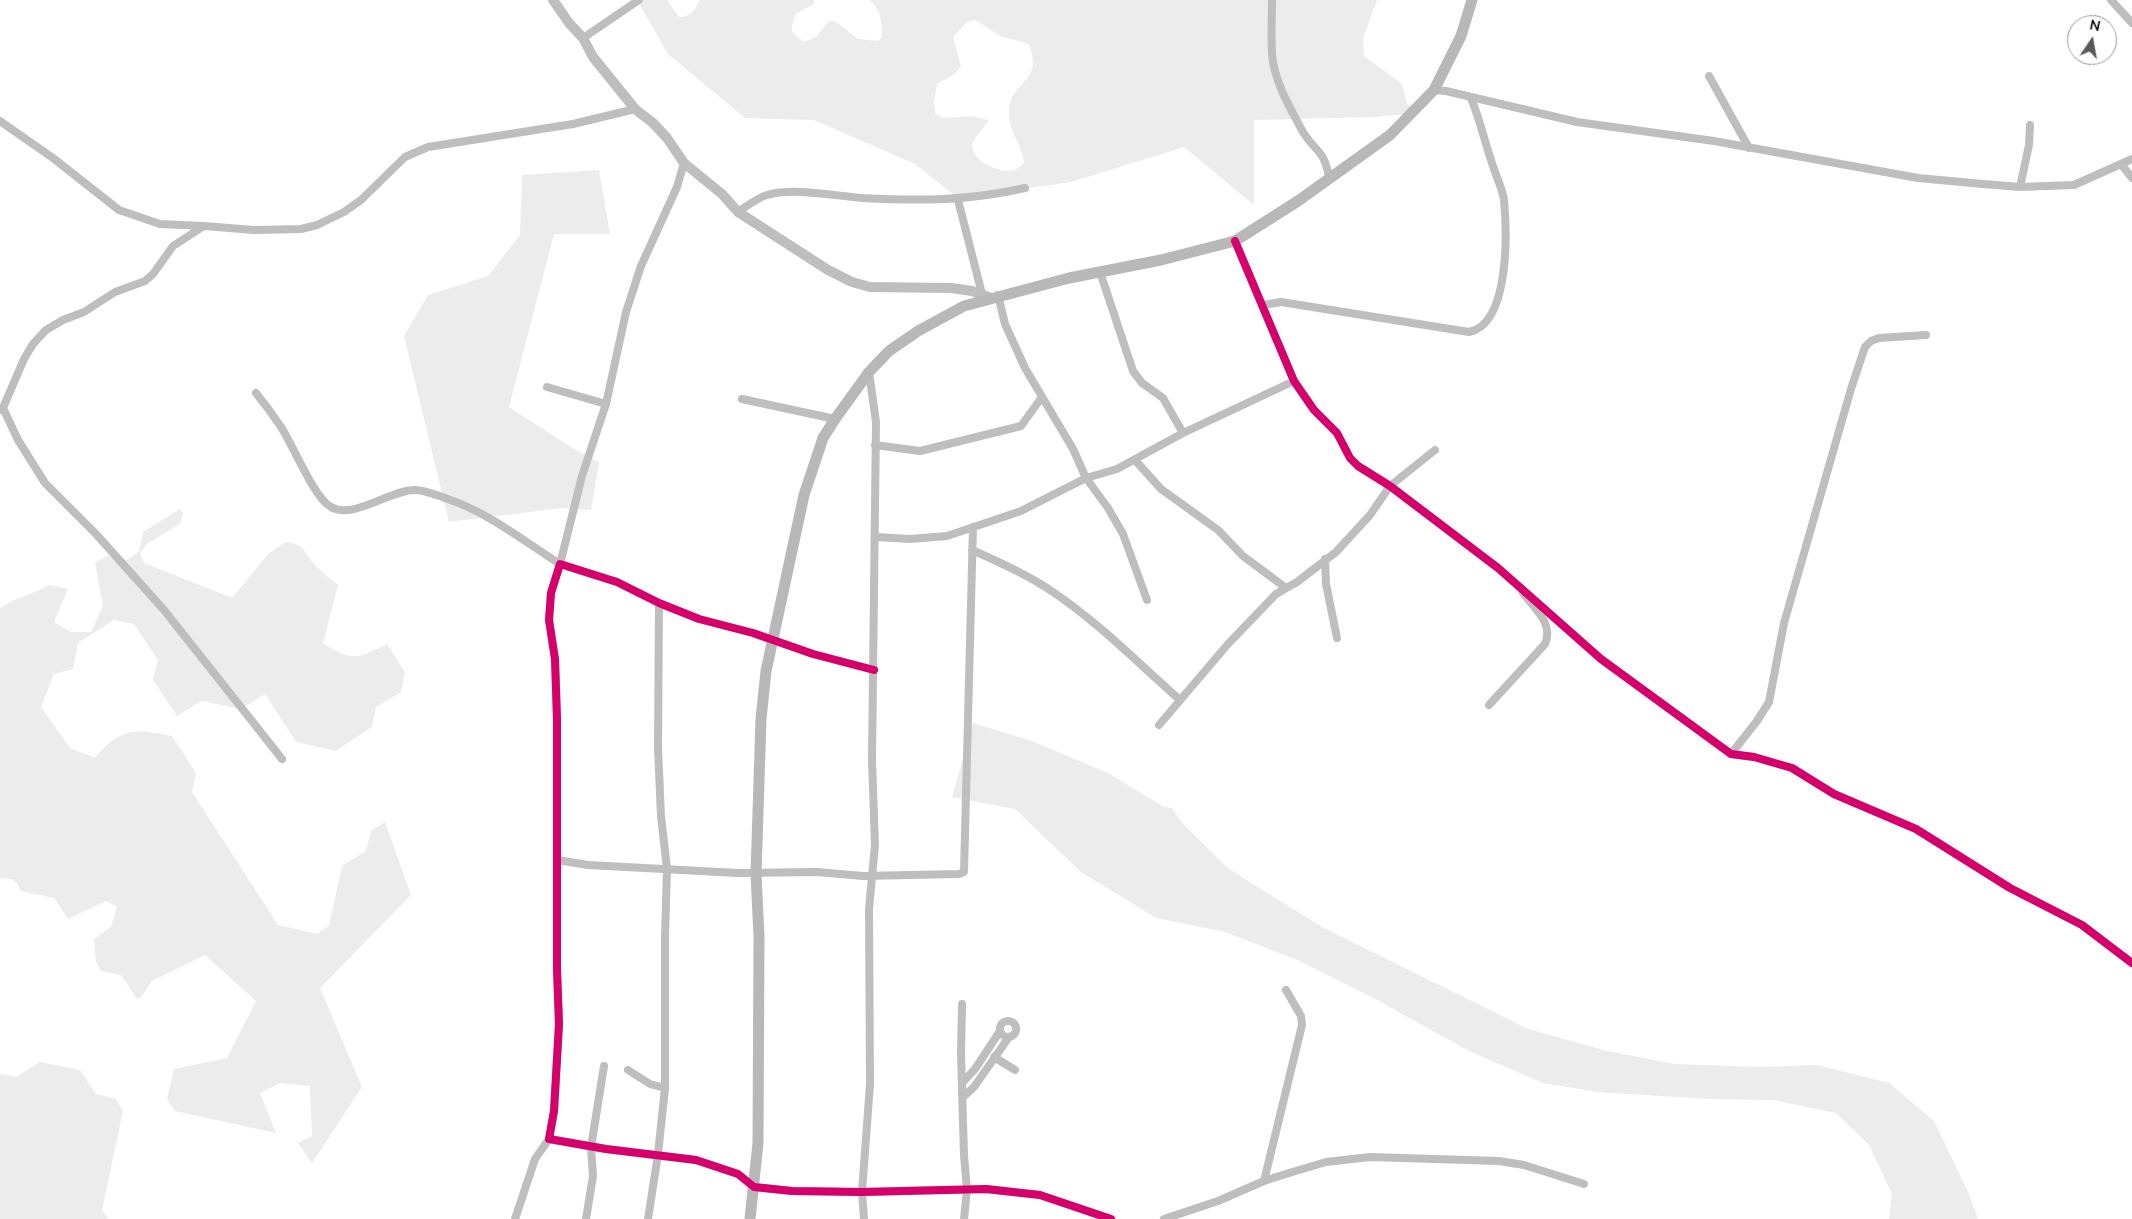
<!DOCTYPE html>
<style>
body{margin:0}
#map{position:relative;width:2132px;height:1219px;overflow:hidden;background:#fff;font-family:"Nunito Sans",sans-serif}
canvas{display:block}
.north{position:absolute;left:2067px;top:15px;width:50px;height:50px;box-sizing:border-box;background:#fff;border:1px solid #999;border-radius:50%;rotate:12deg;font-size:14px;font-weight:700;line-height:20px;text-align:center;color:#000}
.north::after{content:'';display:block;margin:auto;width:18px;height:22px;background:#595959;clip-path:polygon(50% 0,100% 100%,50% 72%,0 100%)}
</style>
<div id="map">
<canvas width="2132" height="1219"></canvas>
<div class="north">N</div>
</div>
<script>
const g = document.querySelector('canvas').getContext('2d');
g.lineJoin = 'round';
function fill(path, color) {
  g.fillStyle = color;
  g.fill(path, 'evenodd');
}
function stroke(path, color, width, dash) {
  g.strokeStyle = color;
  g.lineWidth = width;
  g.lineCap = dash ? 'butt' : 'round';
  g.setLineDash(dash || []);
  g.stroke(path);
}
const green = new Path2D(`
 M637,0h30l12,17c13,0 15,-7 21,-17h114v4l-18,10c-7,17 -6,17 8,28l12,-5 13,-16h6l23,18 20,2 4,-4c0,-14 -1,-29 -13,-37h508l-14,38 1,18 38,28 5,19 10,10 -43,4 -120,3v85l-70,-58 -113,35 -113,16 -43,-34 -101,-44 -69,-2 -77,-64zM976,20l24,16 29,8c15,41 -18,34 -20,67 -2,19 14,34 15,52 -3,3 -6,6 -10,7 -13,4 -46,-9 -41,-27 2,-7 12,-16 16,-23l-18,-4 -28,2 -8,-5 -1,-10 3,-19 18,-10 6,-8 -8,-29 14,-15z
 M599,170l11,64h-56l-45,173 65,42 25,13 -8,48 -29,-2 -113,14 -45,-186 24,-41 60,-19 32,-41 2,-60z
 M180,509l3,5 -3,10 -33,20 -7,9 4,10 88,35 37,-45 17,-11c21,3 17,11 30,24 6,7 15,13 22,19l-15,58c30,19 34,16 64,1l18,28 -4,20 -25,15 -4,20 -36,24 -40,-9 -31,-48 -24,15 -40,-8 -24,15 -24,-36 5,-20 -24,-36 -20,-4 -36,23 -5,26 -19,5 -13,33 29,41 25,10c24,-30 41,-30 77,-22l24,37 -4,19 86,133 39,9 12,-8 13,-60 24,-15 5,-20 14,-9 26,73 -91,93 42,99 -50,76 -14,-20 14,-7 -2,-50 -30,-3 -20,10 16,40 -101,-22 -8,-12 7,-30 53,-11 29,-57 -51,-46 -53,26 -10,15 -5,3 -16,-24 -20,-4 -5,-9 -2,-23 17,-12 6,-20 -11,-6 -38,18 -14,-21 -34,-7 -1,-5 -7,-7 -12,-1v-270c17,-11 31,-13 49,-23l19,4 -14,33 17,10h20l12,-26 -8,-43 12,-7 20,4 12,-8 4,-20z
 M973,723l59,18 78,33 54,33 8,1 10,15 47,46 93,58 206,102 79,22 68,13 84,3 58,-2 72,18 45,38 35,73 9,25h-89l3,-25 -23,-49 -33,-32 -63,-13 -64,-1 -111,-7 -55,-9 -74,-32 -90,-50 -84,-42 -70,-27 -69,-14 -75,-46 -66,-63 -63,-12z
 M40,1062l40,8 16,24 20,5 7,12 -21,99 6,9h-108v-145l16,3z`);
const minor = new Path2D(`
 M1272,0c0,18 -1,36 0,54 2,27 18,54 31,78 12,20 21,17 26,45
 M2111,0l21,23
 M583,38l56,-38
 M1709,76l40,72
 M1434,90l12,1 131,31 137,19 204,37 65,6 37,3 54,-2 58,-26
 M0,121l53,37 66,52 41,14 44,2
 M2121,164l11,14
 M2020,187l9,-42 1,-20
 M958,200l24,94
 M738,212c9,-6 19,-14 29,-17 25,-8 69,1 95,3 58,3 106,3 163,-10
 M1235,241l59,140 20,29 23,23 13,25 8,8 32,20 108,82 103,91 130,95 23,3 38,11 42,26 82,35 94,59 72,37 50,38
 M1100,272l33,99 9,12 21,15 20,35
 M998,295l7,29 20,44 48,81 13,29 22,30 15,26 24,66
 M1263,305l18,-3 188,30c41,-8 38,-100 35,-132 -2,-13 -9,-26 -13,-40 -7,-21 -11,-40 -20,-62
 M547,387l59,17
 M256,393c9,11 17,22 25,34 12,18 33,71 50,80 22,13 59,-17 84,-17 10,0 21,5 30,8 43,14 77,42 115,66l22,-88 24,-72 20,-92 15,-46 36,-79 7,-24
 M742,399l93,20
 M3,408l15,32 27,43 51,51 68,76 118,149
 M0,410l3,-2 21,-49 9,-15 13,-14 17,-10 21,-8 31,-20 30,-11 8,-7 20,-28 31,-20 50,4 47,-1 16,-4 27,-13 17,-12 44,-43 23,-10 145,-23 62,-15
 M875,445l45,6 101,-25 21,-29
 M1135,460l26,29 57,41 25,26 43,32
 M876,537l34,2 37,-3 74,-25 65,-33 31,-9 66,-36 111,-52
 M972,550c27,12 56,25 81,42 46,31 85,71 126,107
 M1325,559l1,25 11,54
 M874,670l-61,-16 -60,-21 -54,-14 -40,-16 -42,-21 -57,-18 -9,29 -2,27 6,39 2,60v250l2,55 -5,87 -5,28 57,10 90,11 42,14 16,13 38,4 70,1 124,-3 54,6 71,24
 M1489,705l56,-61c9,-20 -10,-35 -22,-51
 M1159,725l69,-81 48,-50 21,-12 39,-30 34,-37 20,-29 45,-36
 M1731,754l26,-33 12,-19 15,-79 67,-234 14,-42 6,-6 8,-3 47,-3
 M557,860l31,5 150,8 79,-1 46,4 96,-2 5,-2 9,-345
 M962,1004l-1,50 3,101 3,35 -3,29
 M1000 1029a8 8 0 1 1 16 0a8 8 0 1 1-16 0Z
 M994,1057l21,13
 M628,1070l22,14 15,4
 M962,1083l13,-14 25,-38
 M963,1097l11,-10 35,-50
 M1264,1181l38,-156 -1,-9 -15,-26
 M515,1219l20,-60 14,-20
 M586,1219l7,-43 -2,-29 13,-81
 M648,1219l10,-65 7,-66v-152l2,-67 -6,-53 -3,-68 1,-145
 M864,1219l-2,-27 8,-108 -1,-175 6,-64 -3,-85 4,-338 -7,-50
 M1164,1219l54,-18 46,-20 25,-8 37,-11 44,-5 129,4 25,4 60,19`);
const tertiary = new Path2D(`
 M553,0l16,23 14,15 10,19 42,52 18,14 14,15 17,25 38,31 16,18 90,58 24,12 18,5 81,1 21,3 19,7`);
const secondary = new Path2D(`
 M750,1219l8,-76 1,-207 -3,-62 5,-155 5,-48 38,-176 19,-57 12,-19 34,-47 20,-21 29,-20 46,-25 105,-28 92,-18 74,-19 63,-40 92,-66 44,-45 27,-54 11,-36`);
const cycleway = new Path2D(`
 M1235,241l59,140 20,29 23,23 13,25 8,8 32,20 108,82 103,91 130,95 23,3 38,11 42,26 82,35 94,59 72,37 50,38
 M874,670l-61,-16 -60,-21 -54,-14 -40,-16 -42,-21 -57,-18 -9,29 -2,27 6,39 2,60v250l2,55 -5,87 -5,28 57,10 90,11 42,14 16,13 38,4 70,1 124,-3 54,6 71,24`);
fill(green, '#ececec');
stroke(minor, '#bebebe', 8);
stroke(tertiary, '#bebebe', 10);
stroke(secondary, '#b8b8b8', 11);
stroke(cycleway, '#d6006c', 8);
</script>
